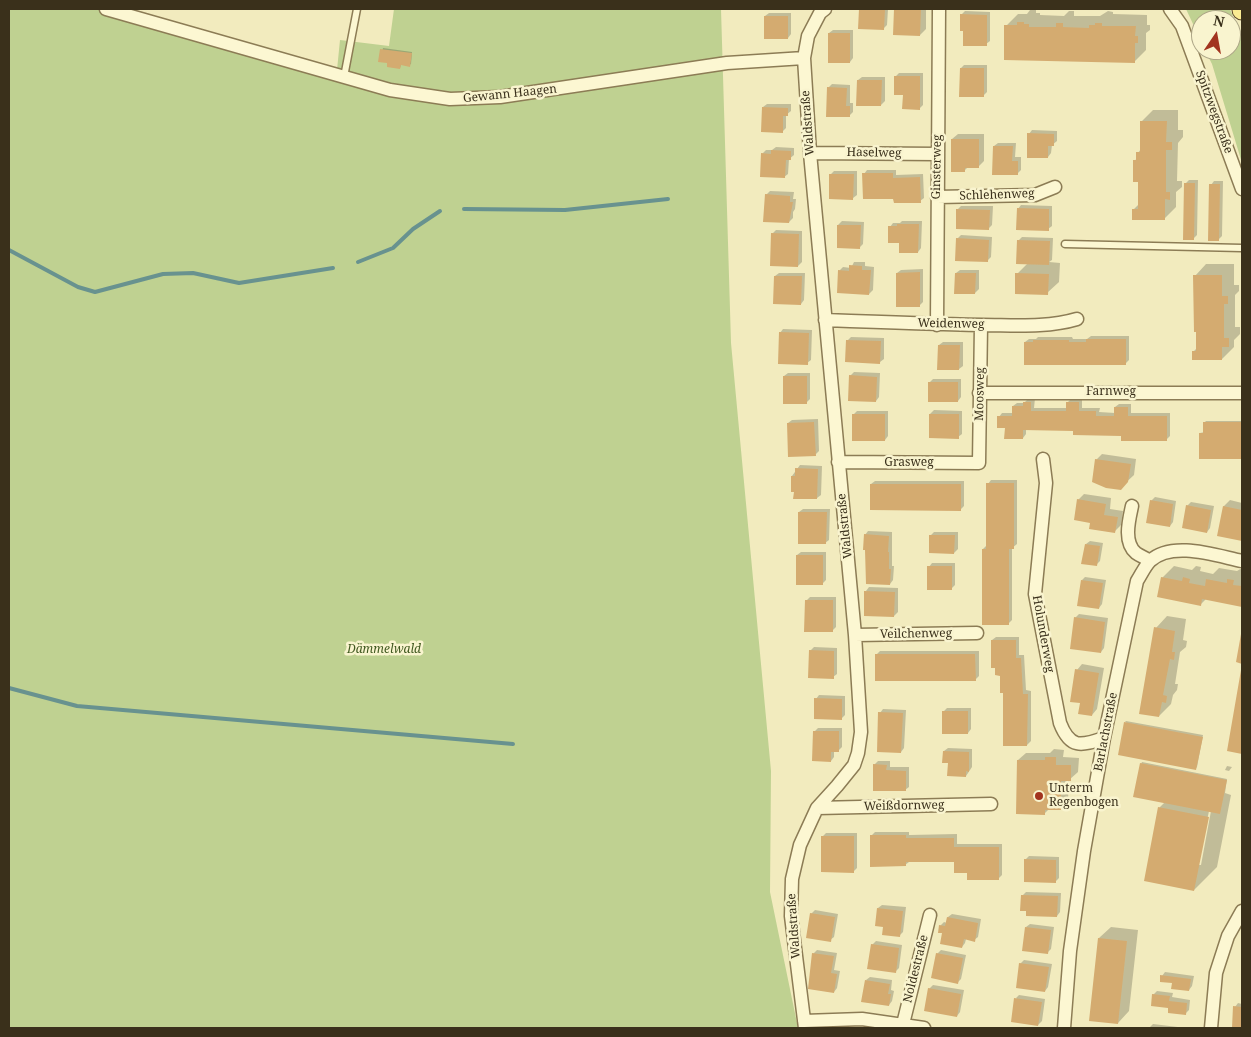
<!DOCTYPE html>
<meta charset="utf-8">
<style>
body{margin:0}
#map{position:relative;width:1251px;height:1037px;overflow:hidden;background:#f2ebbe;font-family:"Noto Serif",serif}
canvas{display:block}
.frame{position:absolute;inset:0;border:10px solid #3a301b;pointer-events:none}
.north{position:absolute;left:1191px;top:10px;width:50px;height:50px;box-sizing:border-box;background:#f9f4cf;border:1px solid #ada687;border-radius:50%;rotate:12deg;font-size:14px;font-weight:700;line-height:20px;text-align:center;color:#3a301b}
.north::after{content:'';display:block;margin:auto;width:18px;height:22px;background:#a2341f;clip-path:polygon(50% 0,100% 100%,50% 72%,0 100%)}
</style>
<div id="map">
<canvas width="1251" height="1037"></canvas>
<div class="frame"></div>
<div class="north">N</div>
</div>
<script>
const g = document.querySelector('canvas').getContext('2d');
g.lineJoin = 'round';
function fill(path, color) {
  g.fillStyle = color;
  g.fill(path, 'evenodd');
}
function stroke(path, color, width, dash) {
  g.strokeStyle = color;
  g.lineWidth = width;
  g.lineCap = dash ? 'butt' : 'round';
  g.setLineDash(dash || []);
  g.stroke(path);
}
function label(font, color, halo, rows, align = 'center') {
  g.font = font + ' "Noto Serif",serif';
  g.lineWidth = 5;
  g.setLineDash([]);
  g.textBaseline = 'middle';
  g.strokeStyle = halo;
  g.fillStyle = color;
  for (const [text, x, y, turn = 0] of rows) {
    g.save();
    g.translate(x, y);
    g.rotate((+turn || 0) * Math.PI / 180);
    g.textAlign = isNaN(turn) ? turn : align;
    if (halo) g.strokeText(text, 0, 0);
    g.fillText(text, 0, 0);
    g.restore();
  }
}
const green = new Path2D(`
 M9,9h111l216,71 4,-40 49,6 5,-37h327l10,334 40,428 -1,121 28,136h-789z
 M1186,9h44l12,31v123l-30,-99 -7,-14h26v-30h-30v21z`);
const shadow = new Path2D(`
 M860,9h28l-1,16 -4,4 -24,-2z
 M895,9h31v20l-6,6 -26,-1z
 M1030,10h6v3h4v2l24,1 5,-5h5v5h26l8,-5 5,1v2l34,1v10h3v5l-4,3v17l-12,12 -128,-36 12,-12h9z
 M965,11l25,1v29l-4,3 -22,-14 -3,-15z
 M769,13h22v21l-3,4 -23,-22z
 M833,30h20v28l-3,4 -21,-29z
 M383,48l29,4 -1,12 -2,1 -8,-1 -1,4 -11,-6 -9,-1z
 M964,65h23v27l-4,4 -22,-28z
 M899,73h24v32l-4,4 -15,-15 -8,-18z
 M862,77h23v24l-4,4 -23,-25z
 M832,84l18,1v18h3v9l-4,4 -21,-28z
 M767,104h24v7l-5,4v13l-4,4 -19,-25z
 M1153,110h25v20h5v7l-5,6 -1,38h5v6l-6,5v15l-12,12 -31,-9 6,-6v-23l-5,-20 4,-3v-5l3,-4v-27z
 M1032,130l25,1v10l-5,4 -1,8 -3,4 -19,-23z
 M958,134h26v27l-6,6h-10l-4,4 -12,-32z
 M998,143h18l-1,14h6v13l-4,4 -23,-28z
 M776,147l18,1v7l-5,4 -1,15 -4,3 -22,-23 4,-4h6z
 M867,170h29v5l27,-1 1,24 -4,3 -25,-3 -31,-24z
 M834,171h23v24l-4,3 -22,-24z
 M1189,180h9l-1,55 -4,4 -8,-55z
 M1214,181h9l-1,55 -4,4 -7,-55z
 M770,191l24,1 -1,7h3l-1,10 -2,3v6l-4,4 -23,-27z
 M1021,205l31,1v20l-4,3 -30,-20z
 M961,206h32l-1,19 -3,3 -32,-18z
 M842,221l22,1 -1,22 -3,3 -22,-22z
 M902,221h20l-1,27 -3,4 -18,-10 -10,-15 3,-4h7z
 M776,230l26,1v31l-4,4 -26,-32z
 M961,235l31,2 -1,20 -4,4 -30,-22z
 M1022,237l31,1 -1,22 -3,2 11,1 -1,19 -12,11 -30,-19 11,-11 -10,-22z
 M854,262h11v4l9,1 -1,23 -4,4 -30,-23 4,-4 8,1z
 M1206,264h28v21h5v6l-4,4v32h5v7l-6,6v7l-12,12 -28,-8 4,-4 -3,-71z
 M923,269v33l-4,4 -22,-33 4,-3z
 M960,270h19v19l-4,4 -19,-20z
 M779,273h26l-1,27 -3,4 -26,-28z
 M783,329l29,1 -1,30 -4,3 -27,-30z
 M1091,336h38v24l-3,3 -101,-21 4,-3h7l2,-2h34l1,2h14z
 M851,337l33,1v21l-4,3 -33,-21z
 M943,342h20v24l-4,3 -20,-24z
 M854,372l26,1 -1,24 -3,4 -26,-25z
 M788,373h22v26l-4,4 -22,-27z
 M933,379h28v18l-3,4 -29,-18z
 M1035,398l-1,10h33v-5l4,-4h11v9h18l-1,4 16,1v-6l4,-3h12v9h39v23l-4,4 -92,-10 -48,-1v5l-3,4 -17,-11 -7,-10 3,-4h11v-7l4,-3h7l4,-4z
 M934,410l28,1v23l-4,3 -28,-23z
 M857,411h31v25l-3,4 -32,-25z
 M818,419l1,32 -4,4 -27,-32 4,-3z
 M1206,421h36v36l-42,1v-25l5,-1 -1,-9z
 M1102,454l34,5 -2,16 -14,13 -24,-28z
 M800,465l22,1 -1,29 -4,3 -25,-22z
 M991,480h26v64l-5,4v72l-4,4 -25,-75 4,-4 1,-61z
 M875,481h89v25l-3,3 -90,-25z
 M1084,494l27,4 -1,11 13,2 -2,14 -6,6 -24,-9 -13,-22z
 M1155,497l21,4 -3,21 -3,4 -19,-25z
 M1230,500l12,3v37l-24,-5 6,-29z
 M1191,502l23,4 -4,22 -3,4 -20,-26z
 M803,509h27l-1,31 -4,3 -26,-31z
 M868,531l24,1v34h2l-1,14 -3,4 -25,-49z
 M934,532h24v17l-4,4 -23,-18z
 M1090,541l13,2 -3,18 -4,4 -10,-21z
 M801,552h25v28l-3,3 -26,-28z
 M932,563h23v22l-4,4 -22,-22z
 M1174,566l18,4 4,-4 5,1 -1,4 13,3 6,-6 18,3 5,-3v38l-36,-7 -5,5 -39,-26z
 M1085,577l21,3 -4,24 -3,4 -17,-28z
 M869,587l29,1v24l-4,4 -28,-25z
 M810,597h26v30l-4,4 -26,-30z
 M1079,614l29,4 -4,30 -3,4 -26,-34z
 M1167,616l19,3 -3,21 4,1 -1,6 -6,5 -5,32h3l-1,6 -4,5 -2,9 -12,12 -3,-88z
 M996,637h23v18h5l2,35 5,1v50l-4,4 -23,-53 -12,-52z
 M814,647l23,1v26l-4,3 -23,-26z
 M880,651h99v25l-4,4 -99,-25z
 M1082,664l22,4 -7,41 -5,6 -11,-13 -4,-32z
 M1242,672v80l-14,-2z
 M819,695l26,1v19l-4,4 -25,-20z
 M947,708h24v21l-3,4 -24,-22z
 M883,709l23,1 -2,38 -3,4 -21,-39z
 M1126,721l77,14 -6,32 -1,1 -71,-46z
 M818,728h24v19l-4,4h-4v6l-3,4 -17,-29z
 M948,748l24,1v18l-6,9 -17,-14 -5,-11z
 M1054,749l10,1 -1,7 16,1 -1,14 -9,8 -1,21 -8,8 -10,-1 -5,5 -27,-53 8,-7h24z
 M878,761h12v6h19v20l-4,3 -31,-25z
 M1142,762l85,17 -2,14 6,2 -14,72 -23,23 -35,-82 6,-6 -24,-38zM1209,811h2l-10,54h-3z
 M1227,766l5,1 -3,4 -4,-1z
 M875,832h34v3l48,-1v10h45v31l-4,4 -30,-7 -13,-12 -46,2 -4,3 -34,-29z
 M826,833h31v35l-4,4 -30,-36z
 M1029,856l30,1v21l-3,3 -31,-21z
 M1026,892l35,1 -1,19 -3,4 -29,-6 -6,-14z
 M882,905l24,2 -3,25 -4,4 -15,-10 -6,-18z
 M815,910l23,4 -4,23 -4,3 -19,-26z
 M952,914l29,5 -3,18 -4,3 -8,-1 -1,4 -3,4 -19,-14 -3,-7 4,-4 3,1 1,-6z
 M1030,924l24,3 -3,22 -4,4 -21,-26z
 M1111,927l27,3 -9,81 -11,12 -19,-85z
 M876,941l26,4 -3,23 -4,4 -23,-27z
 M817,950l20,3 -3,17 6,1 -3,17 -3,4 -21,-38z
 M941,950l25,5 -5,24 -3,3 -21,-28z
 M1024,960l28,4 -4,23 -3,4 -25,-27z
 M1165,972l29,4 -2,10 -3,4 -16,-8 -11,-6z
 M870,977l22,3 -1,10 3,1 -2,10 -3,4 -23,-25z
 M933,985l31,5 -4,22 -3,4 -28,-27z
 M1157,991l16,2 -1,4 18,3 -1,10 -4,4 -15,-7 -17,-12z
 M1019,995l26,4 -3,22 -4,4 -22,-27z
 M1238,1003l4,1v24h-9l2,-21z
 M1153,1024l33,4h-37z`);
const stream = new Path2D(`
 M464,209l101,1 103,-11
 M9,250l69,37 17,5 68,-18 30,-1 46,10 94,-15
 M358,262l35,-14 20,-19 27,-18
 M9,688l68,18 436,38`);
const building = new Path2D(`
 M859,9h26l-1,21 -26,-1z
 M894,9h27l-1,27 -27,-1z
 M960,14l27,1v31h-24v-15h-3z
 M764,16h24v23h-24z
 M1017,22h7v2h5v3h27v-4h7v4l26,1v-3h6v-2h7v3h34l-1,10h3v7h-3v20l-131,-3v-35h13z
 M828,33h22v30h-22z
 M380,49l32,4 -2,14 -9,-2 -1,4 -13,-2v-4l-9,-1z
 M960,68h24v29h-25z
 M894,76h26v34l-18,-1 1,-14h-9z
 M857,80h25l-1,26h-25z
 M827,87l20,1 -1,18h4v11h-24z
 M762,107l26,1v8h-5v17l-22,-1z
 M1140,121h27l-1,21h6v8h-6v42h4v8l-5,-1v21h-33v-11h6v-27h-5v-22h3v-8h4z
 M1027,133l27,1v12h-6v12h-21z
 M951,139h28v29h-14v4h-14z
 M993,146h20l-1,15h6v14h-26z
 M771,150l20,1v9h-5l-1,18 -25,-1 1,-24 10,1z
 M862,173h31v5l27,-1 1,26h-27l-1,-4h-30z
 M829,174h25l-1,26 -24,-1z
 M1184,183h11l-1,57h-11z
 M1209,184h11l-1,57h-11z
 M765,194l25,2v6h3l-4,21 -26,-1z
 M1017,208l32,1v22l-33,-1z
 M956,209l34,1 -1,20 -33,-1z
 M897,224h22l-1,29h-19v-10h-11v-17h9z
 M837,225h24l-1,24 -23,-1z
 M771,233l28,1 -1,33 -28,-1z
 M956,238l33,2 -1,22 -33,-1z
 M1017,240l33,1 -1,24 -33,-1z
 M849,265l13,1v4h9l-2,25 -32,-2 1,-23 11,1z
 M920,272v35h-24v-34z
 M955,273h21l-1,21h-21z
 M1015,273l34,1 -1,21 -33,-1z
 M1193,275h29v21h6v8h-4v34h5v9h-7v13h-30v-9h4v-19h-2z
 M774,276h28l-1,29 -28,-1z
 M779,332l30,1 -1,32 -30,-1z
 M1086,339h40v26h-102v-23h9v-2h36v2h17z
 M846,340l35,1 -1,23 -35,-2z
 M938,345h22l-1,25h-22z
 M849,375l28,2 -1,25 -28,-1z
 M783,376h24v28h-24z
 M928,382h30v20h-30z
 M1023,402h8v9h35v-9h13v9h17v5h18v-9h14v9h39v25h-46v-5l-48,-1v-4l-50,-1v9h-19l1,-11h-8v-12h15v-10h11z
 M852,414h33v27h-33z
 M929,414h30v25l-30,-1z
 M814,422l2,34 -28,1 -1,-34z
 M1203,422h39v37h-43v-26h4z
 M1095,459l36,5 -3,18 -7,8 -15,-2 -14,-6z
 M795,468l23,1 -1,30h-24l1,-7h-3v-16h4z
 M986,483h28v66h-5v76h-27v-76h4z
 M870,484h91v27l-91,-1z
 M1077,499l29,5 -2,11 14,2 -3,16 -26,-4 1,-6 -16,-3z
 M1150,500l23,4 -3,23 -24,-4z
 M1186,505l25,5 -4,23 -25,-5z
 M1223,506l19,4v31l-25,-5z
 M798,512h29l-1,32h-28z
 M864,534l25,2 -1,16h1v17h2l-1,16 -24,-1 -1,-34h-2z
 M929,535h26l-1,19 -25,-1z
 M1085,544l15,2 -3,20 -16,-2z
 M796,555h27v30h-27z
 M927,566h25v24h-25z
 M1161,577l21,4 1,-4 7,2 -1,4 16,3 1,-7 21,4v-4l7,1 -1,5 9,1v21l-40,-8 -1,7 -44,-9z
 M1081,580l22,3 -4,26 -22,-3z
 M864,591l31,1 -1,25 -30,-1z
 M805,600h28v32h-29z
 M1074,617l31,5 -4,31 -31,-4z
 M1154,627l21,4 -3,21h3l-1,8 -4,-1 -7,36 4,1 -1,7 -4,-1 -3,15 -20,-3z
 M1241,634h1v30l-6,-2z
 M991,640h25v18h5l2,36h5l-1,52h-24v-53h-3v-17l-5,-1v-7h-4z
 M809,650l25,1v28l-26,-1z
 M875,654h100l1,27h-101z
 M1075,669l24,4 -7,43 -14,-2 2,-11 -10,-1z
 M1241,670l1,1v83l-15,-3z
 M814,698l28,1v21l-28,-1z
 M942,711h26v23h-26z
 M878,712l25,1 -2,40 -24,-1z
 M1124,722l79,15 -7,33 -78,-15z
 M813,731h26v21h-8v10l-19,-1z
 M943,751l26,1v20l-3,-1v6l-19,-1 1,-13h-6z
 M1045,757h11v8h15v16h-10v29h-16v5l-29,-1 1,-54h28z
 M1140,763l87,17 -7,34 -87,-17z
 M873,764l14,1 -1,5 20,1v20h-33z
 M1158,807l51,10 -15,74 -50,-10z
 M870,835h36v3h48v9h45v33h-32v-7h-13v-11h-48v4l-36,1z
 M821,836h33v37l-33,-1z
 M1024,859l32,1v23l-32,-1z
 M1021,895l37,1 -1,21 -31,-1v-5h-6z
 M877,908l26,3 -3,26 -18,-2 1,-8 -8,-1z
 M810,913l25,4 -4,25 -25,-4z
 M947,917l31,6 -3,19 -11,-3 -2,9 -22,-4 2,-11h-4l1,-8 6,1z
 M1025,927l26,3 -3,24 -26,-3z
 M1098,938l29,3 -9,83 -29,-3z
 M871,944l28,4 -3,25 -29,-4z
 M812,953l22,3 -3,17 6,1 -3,19 -26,-4z
 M936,953l27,5 -5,26 -27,-6z
 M1019,963l30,4 -4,25 -29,-4z
 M1160,975l31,4 -2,12 -18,-2 1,-6 -12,-1z
 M865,980l25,4 -2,10h3l-2,12 -28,-4z
 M928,988l33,6 -4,23 -33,-6z
 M1152,994l18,2 -1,5 18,2 -1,12 -18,-2v-5l-17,-2z
 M1014,998l28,4 -4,24 -27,-4z
 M1233,1006l9,1v21h-10z`);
const service = new Path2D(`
 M344,77l13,-68
 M1065,244l177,4`);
const minor = new Path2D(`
 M106,9l284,81 60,9 50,-2 227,-34 77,-5
 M1170,9l12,17 60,163
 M810,153l128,1
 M937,197l98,-2 20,-8
 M825,320c52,2 104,4 157,5 31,0 65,3 95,-6
 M937,325l2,-316
 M979,393h263
 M1043,459l3,24 -11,111 25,129c10,26 21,23 44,15
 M838,462l141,1 2,-138
 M1132,506c-3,14 -9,36 4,47 4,3 10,5 14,8
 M855,635l122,-2
 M817,808l174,-4
 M804,1021l58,-2 62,9
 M903,1024l27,-109
 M805,1028l-14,-112 1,-37 8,-34 17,-37 20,-22 17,-21 4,-12 3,-21 -6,-97 -45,-482 -6,-95 4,-22 12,-23 5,-4
 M1064,1028l6,-77 14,-100 20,-113 33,-157c4,-6 8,-15 13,-20 22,-21 67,-5 92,0
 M1211,1028l5,-55 12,-37 14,-25`);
const primary = new Path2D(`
 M1242,9v1`);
const markers = [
 [1039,796,5,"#a2341f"]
];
const streetNames = [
 ["Gewann Haagen",510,94,-6],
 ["Spitzwegstraße",1214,112,70],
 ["Waldstraße",808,123,-94],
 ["Haselweg",874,153,1],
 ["Ginsterweg",937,167,-89],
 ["Schlehenweg",997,195,-2],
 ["Weidenweg",951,324,1],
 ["Farnweg",1111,392],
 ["Moosweg",980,394,-89],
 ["Grasweg",909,463],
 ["Waldstraße",845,526,-96],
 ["Veilchenweg",916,634,-1],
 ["Holunderweg",1043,634,80],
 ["Barlachstraße",1106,732,-79],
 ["Weißdornweg",904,806,-1],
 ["Waldstraße",794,926,-94],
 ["Noldestraße",916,969,-76]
];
const parkNames = [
 ["Dämmelwald",384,650]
];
const poiNames = [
 ["Unterm",1049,789],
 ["Regenbogen",1049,803]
];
fill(green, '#bfd191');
fill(shadow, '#0003');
stroke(stream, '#68928f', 4);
fill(building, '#d4ab70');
stroke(service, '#8c7c55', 9);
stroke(minor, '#8c7c55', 15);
stroke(primary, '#5a482a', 21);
stroke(service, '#fcf7d2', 6);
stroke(minor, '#fcf7d2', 12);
stroke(primary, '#faeb92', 19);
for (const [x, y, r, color] of markers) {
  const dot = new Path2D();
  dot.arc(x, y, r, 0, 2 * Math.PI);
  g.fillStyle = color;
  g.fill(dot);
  stroke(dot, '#f9f4cf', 2);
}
label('12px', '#3a301b', '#f9f4cf', streetNames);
label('italic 12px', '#415920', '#f9f4cf', parkNames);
label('12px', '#3a301b', '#f9f4cf', poiNames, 'left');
</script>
